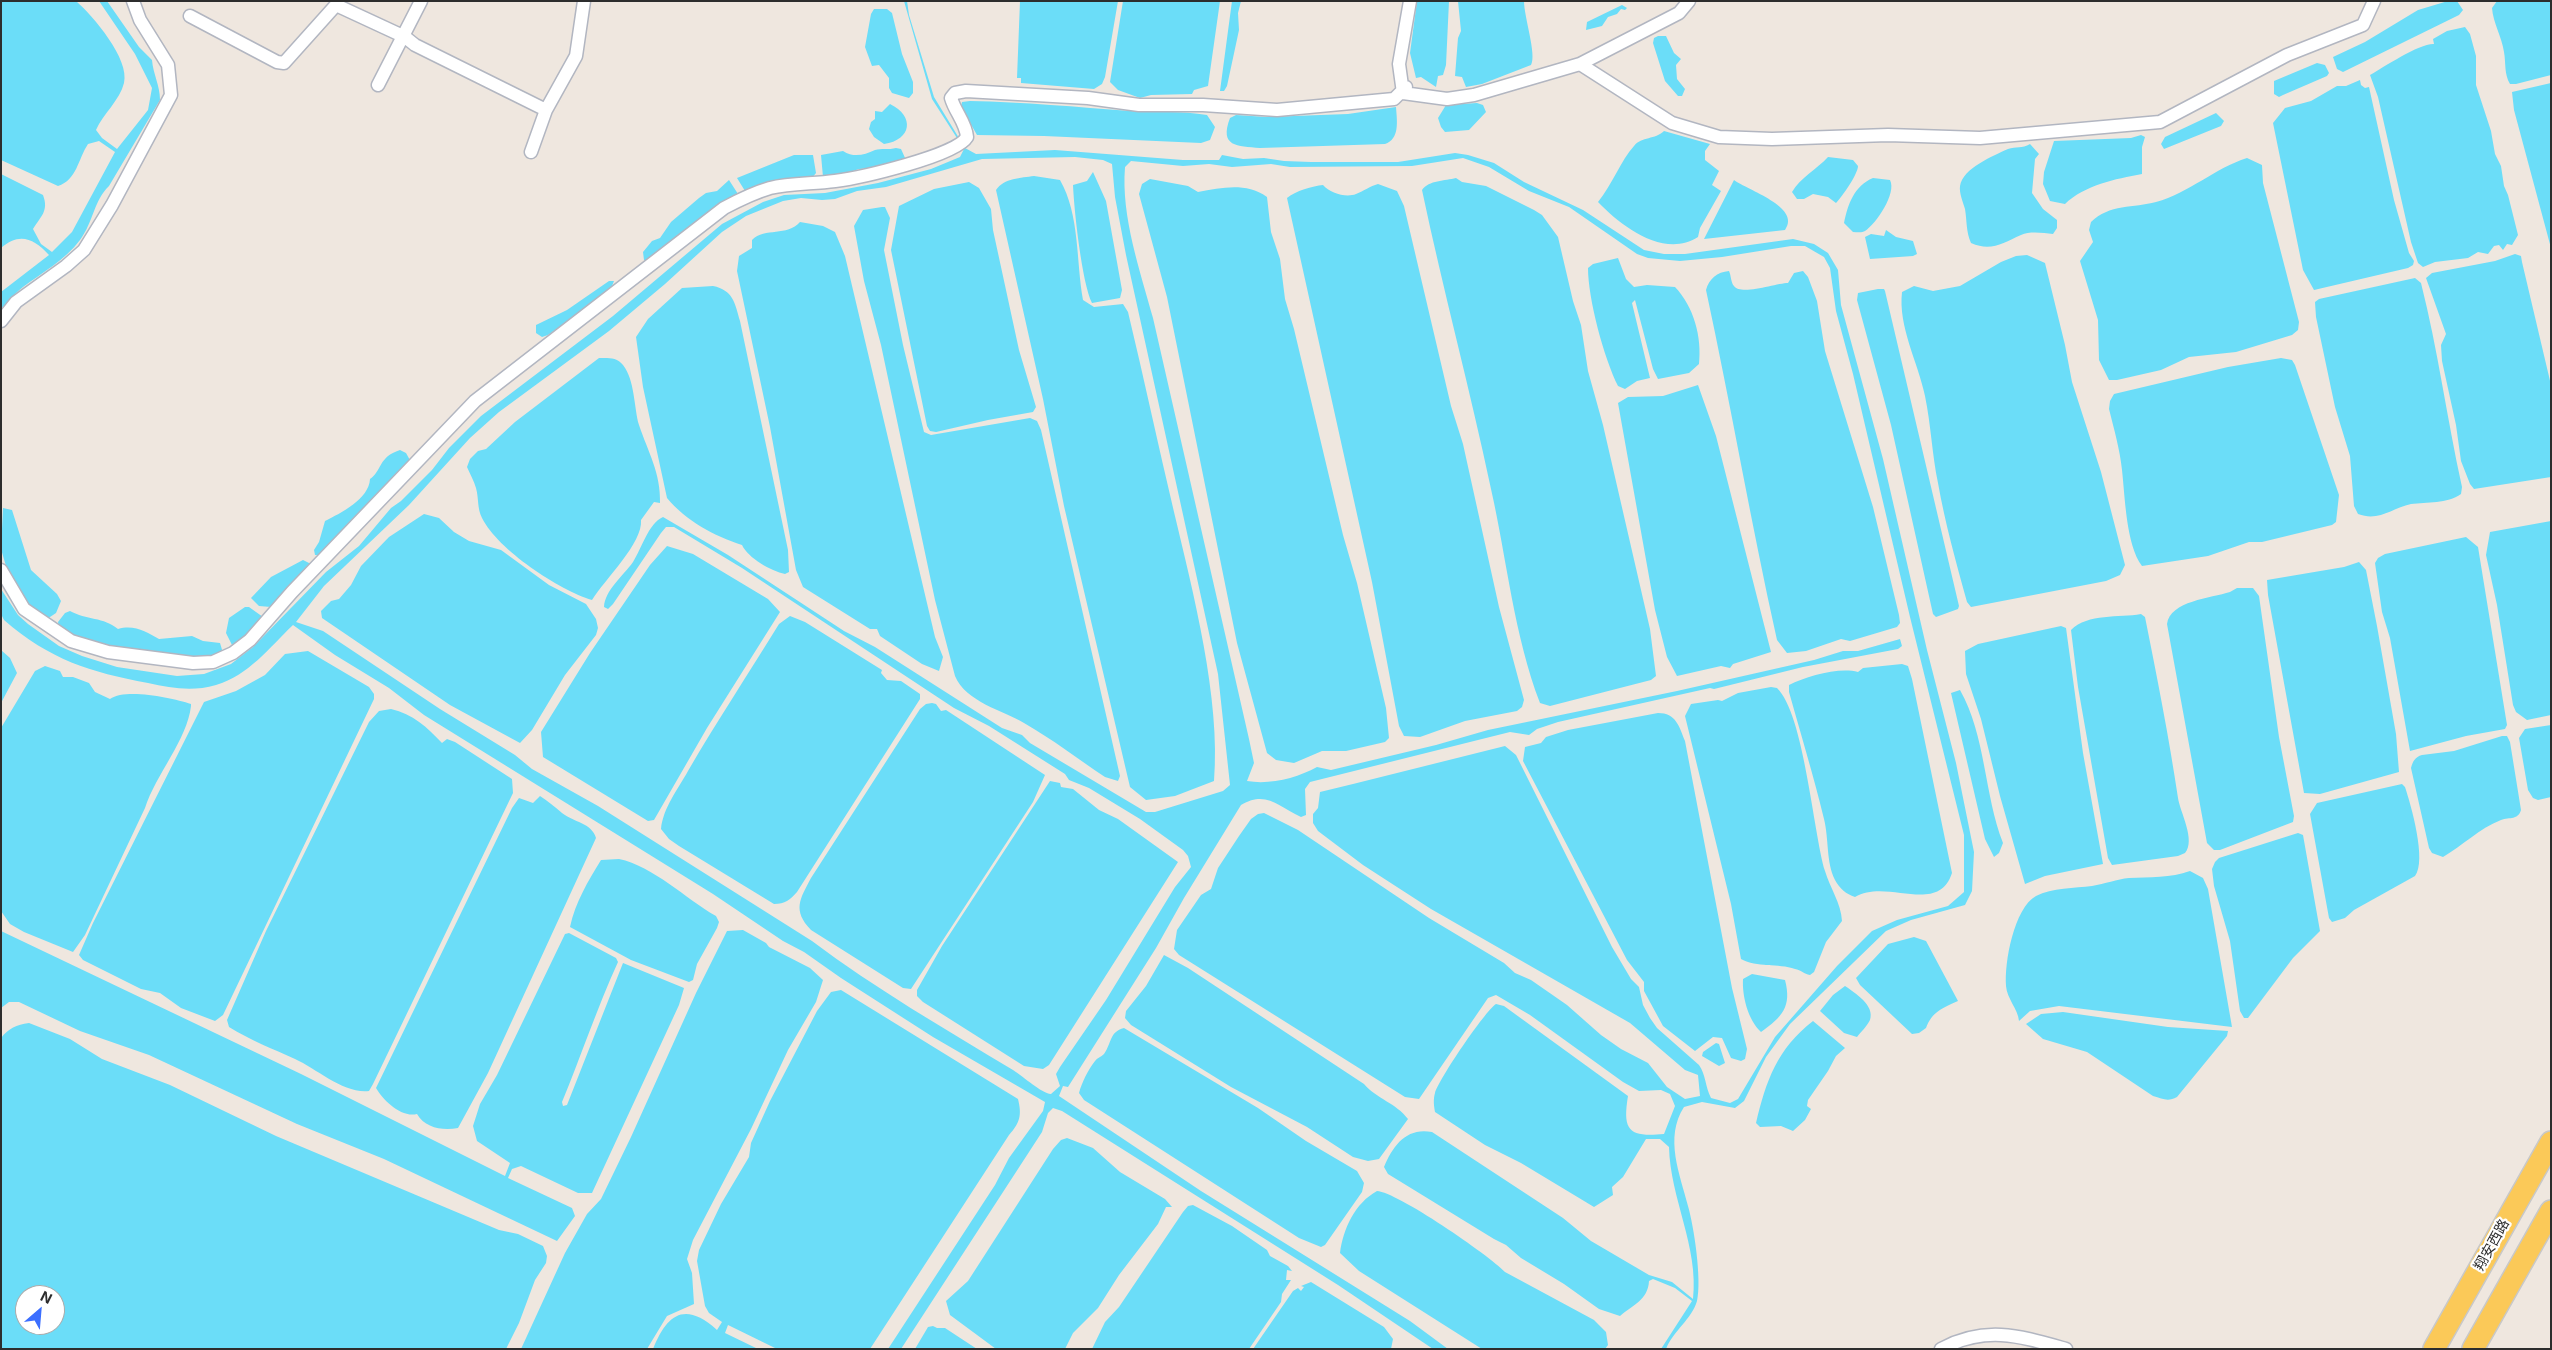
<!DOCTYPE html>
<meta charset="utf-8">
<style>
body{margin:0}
#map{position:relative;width:2552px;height:1350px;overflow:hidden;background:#efe7df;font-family:Inter,sans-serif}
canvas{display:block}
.frame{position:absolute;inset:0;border:2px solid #2d2d2d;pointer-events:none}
.north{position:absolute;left:15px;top:1285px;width:50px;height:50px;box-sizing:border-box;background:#fff;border:1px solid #ababab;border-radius:50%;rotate:27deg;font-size:14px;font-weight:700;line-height:20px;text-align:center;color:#2d2d2d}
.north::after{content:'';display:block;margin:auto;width:18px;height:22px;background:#3c6fff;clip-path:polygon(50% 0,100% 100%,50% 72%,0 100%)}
</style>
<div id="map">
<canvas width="2552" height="1350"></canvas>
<div class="frame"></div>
<div class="north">N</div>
</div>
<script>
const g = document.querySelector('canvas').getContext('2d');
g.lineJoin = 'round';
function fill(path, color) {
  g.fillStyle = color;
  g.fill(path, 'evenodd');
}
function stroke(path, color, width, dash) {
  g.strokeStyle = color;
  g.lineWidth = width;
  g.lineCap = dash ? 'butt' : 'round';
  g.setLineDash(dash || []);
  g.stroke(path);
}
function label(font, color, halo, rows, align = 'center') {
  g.font = font + ' Inter,"Noto Sans SC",sans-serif';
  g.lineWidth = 4.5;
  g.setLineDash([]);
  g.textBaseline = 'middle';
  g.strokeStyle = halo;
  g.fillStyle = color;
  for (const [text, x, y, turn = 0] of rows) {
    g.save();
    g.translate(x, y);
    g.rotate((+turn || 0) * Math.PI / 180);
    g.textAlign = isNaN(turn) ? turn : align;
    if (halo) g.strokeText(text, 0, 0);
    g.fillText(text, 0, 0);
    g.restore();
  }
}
const water = new Path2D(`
 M1,1h75c17,15 54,58 48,82 -4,17 -21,31 -28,47l6,8 15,11 31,-39 4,-22 -17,-34 -36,-53h8l32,46 13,13c1,14 8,25 8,40l-51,86c-15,14 -16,37 -29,54 -15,20 -37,32 -57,47 -8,6 -15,15 -22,22v-17l48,-37c-15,-17 -30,-23 -48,-7v-74l42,21c6,16 -2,21 -10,34l8,15 11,8 20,-20 43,-80 -16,-11 -11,3c-10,15 -11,36 -30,42l-57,-26z
 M904,1h3l2,14 25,82 31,51 11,6 79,-4 128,10h36l3,-5 21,4 21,-1 20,3 27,1h87l57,-9 13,2 26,8 30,19 59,28 61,40 20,4h21l108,-15 21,5 14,9 10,17 3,35 42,154 44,191 29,113 18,89 -2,39 -7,14 -54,15 -25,11 -96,93 -24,33 -22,44 -9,7 -33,-6 -18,5c-20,31 -4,67 4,99 6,21 14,74 9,95 -5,18 -24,30 -31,48h-5l31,-48 -17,-13 -22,-9 -4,2c-1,19 -16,24 -29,35l-21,-7 -35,-25 -43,-26 -15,-13 -12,-6 -106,-65 -4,-7c9,-22 23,-40 48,-35l131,86 28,23 58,34 23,7 21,17c6,-52 -23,-101 -24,-152l-9,-8h-14l-23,38 -11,10 1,8 -19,12 -73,-44 -36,-18 -50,-33c-1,-6 -2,-12 0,-19 4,-14 50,-82 61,-89l8,2 124,90c-6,36 2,41 36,38l11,-28 -5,-12 -9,-4 -22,1 -16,-9 -93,-67 -34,-20 -8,3 -69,101 -14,-2 -226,-142 -5,-6 3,-19 24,-35 10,-6 7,-21 21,-32 12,-17 7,-5 6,-1 34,17 131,88 75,45 11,10 16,7 36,25 34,30 20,14 27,14 19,24 18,12 15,-3 -2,-21 -13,-5 -55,-47 -199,-114 -68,-44 -45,-34 -5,-8v-9l5,-6 2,-16 33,-8 152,-38 11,9 96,192 19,32 8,8 4,18 7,13 7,10 42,37c7,10 6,21 12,33l19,5 8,-4 37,-62 62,-71 35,-35 25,-11 51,-14 16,-14v-57l-54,-218 -57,-243 -17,-63 -6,-43 -6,-11 -19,-11h-14l-69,11 -42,4 -32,-3 -11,-4 -68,-47 -40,-16 -40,-24 -26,-9 -51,8 -122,1 -19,-3 -39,3 -23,-3 -26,2 -52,-5 -6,6c-4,50 15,103 28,151l96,421 5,24 -7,18c23,4 50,-3 70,-14l14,3 105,-25 52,-15 189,-39 137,-31 29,-9h15l42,-12 2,7 -4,3 -95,18 -89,22 -4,-1 -152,34 -21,7 -8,6 -19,-3 -200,50 -5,7 1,26 -5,2c-23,-10 -34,-27 -60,-12l-57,93 -28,50 -88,139 -5,-1 -4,10 142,95 209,130 38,28h-15l-95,-64 -276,-174 -9,-3 -5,5 -6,19 -141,217h-13l107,-164 14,-27 34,-47 2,-9 -112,-65 -92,-59 -37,-26 -21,-11 -70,-47 -289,-179 -35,-27 -54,-33 -42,-30c-24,23 -44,50 -77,60 -24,7 -45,3 -68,-2 -58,-11 -98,-23 -144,-63l-3,-6v-25l17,26 10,9 31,22 23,10 35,11 60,9 27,-2 27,-10 22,-17 73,-75 33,-26 32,-38 10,-7 31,-31 17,-22 32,-32 132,-100 109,-92 41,-22 21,-7 41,-2 53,-10 53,-14 29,-12 4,-8 -32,-50zM1075,157l28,3 9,4 3,33 11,58 92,419 12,111 -7,6 -68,21h-9l-116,-69 -8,-8 -20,-7 -127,-81 -31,-16 -116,-76 -65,-38c-15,7 -21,31 -30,45 -10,14 -28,28 -29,45l4,2 5,-5 48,-71 5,-6h8l68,41 212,140 35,18 76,48 4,6 20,8 51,31 43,31 5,6 3,11 -16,20 -69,113 -46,67 -4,7 4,12 -9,8c-10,-1 -27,-17 -38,-24 -68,-41 -137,-81 -201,-129l-214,-135 -66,-37 -17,-14 -75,-46 -117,-78 -27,-9 28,-36 85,-81 61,-67 29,-26 110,-81 56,-47 57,-52 24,-16 37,-15 18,-3 21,2 13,-1 22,-8 29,-4 96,-28z
 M1020,1h98l-13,76 -3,7 -8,5 -73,-6v-5h-4z
 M1123,1h97l-12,85 -14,4 -2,4 -41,1 -11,3 -22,-8 -8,-8z
 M1232,1h9l-3,12 1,17 -12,56 -3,5h-4z
 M1417,1h32l-3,64 -3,10 -5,1 -2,11 -15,-10 -5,1 -6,-25z
 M1458,1h66c0,16 13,54 7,64l-49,19 -16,3 -4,-10 -7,-1 3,-38 3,-7z
 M2448,1h9l6,9 -4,5 -116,57 -6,-3 -4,-12 32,-15 53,-32z
 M2497,1h54v74l-35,9h-6c-6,-10 -4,-21 -6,-32 -2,-15 -11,-29 -12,-44z
 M1622,5l5,3 -2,2 -4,-1 -4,5 -9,3 -6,9 -16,4 1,-8z
 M874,9h13l5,4 10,41 11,28v11l-4,5 -17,-5 -3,-5v-10l-10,-13 -7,1 -7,-19 6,-33z
 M2465,27l5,7 6,22v29l15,46 4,23 6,12 3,20 4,9 10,40 -6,10 -5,-1 -4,6 -4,-5 -5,1 -6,8 -10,-2 -10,6 -33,4 -12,5 -5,-4 -7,-21 -33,-145 -8,-22c14,-8 50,-32 64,-31l-1,-5 14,-8z
 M1658,36h8l8,17 7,6 -5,6 1,14 8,10 -3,7h-4l-13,-15 -12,-38 1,-5z
 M2317,63l8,2 4,8 -2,3 -44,19 -4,2 -5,-3v-13z
 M2360,80l1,5 4,3 4,-1 25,113 15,53 5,8 -1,4 -5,3 -94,22 -11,-20 -30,-147 12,-15 26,-7 26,-15h9z
 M2551,83v165l-37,-138 -2,-18z
 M970,101c54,1 107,6 160,10 26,1 52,0 77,4l8,12 -5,13 -9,3 -157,-7 -67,-1 -16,-28 1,-5z
 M1477,103l6,2 3,7 -17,18 -24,2 -4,-5 -3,-9 8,-13z
 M890,104c25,12 22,36 -6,40l-10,-7 -5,-8 2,-7 4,-3v-8l7,1z
 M1396,107c1,14 4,32 -11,37l-125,4c-23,-2 -41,-1 -30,-30l6,-3 31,2 81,-3z
 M2216,113l8,8 -3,5 -57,23 -3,-5 4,-7z
 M1664,131l46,13 -5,7v9l14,11 -7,14 9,6 -21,37 -2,9c-34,22 -77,-11 -100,-35 14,-17 23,-42 36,-56 8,-10 21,-6 30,-15z
 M2141,135l4,2 -3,10v27c-27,5 -57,11 -77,30l-15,-3 -7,-17 1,-12 10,-31 77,-3z
 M2030,144l9,10 -4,5 -3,34 11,16 14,11v8l-4,6c-10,-1 -23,-3 -32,1 -18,8 -30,17 -50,8 -5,-11 -4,-22 -6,-34 -2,-7 -6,-16 -5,-23 3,-18 33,-30 48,-37 8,-3 14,0 22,-5z
 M896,148l5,1 5,11 -33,8 -14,1 -21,7 -15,1 -2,-22 22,-4c11,7 21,4 32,-1 6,-2 14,0 21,-2z
 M794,155h19l3,18 -4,5 -67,13 -8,-13z
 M1828,157l25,3 5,6c0,8 -16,31 -22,37l-8,-6 -15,-3 -9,5h-7l-5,-7c8,-14 25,-23 36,-35z
 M2247,158l15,7 1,18 36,139 -1,8 -6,5 -56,17 -47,5 -28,13 -44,10h-8l-10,-20 -1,-40 -18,-59 13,-19 -4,-12 2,-8c18,-18 43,-14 65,-20 33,-9 59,-34 91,-44z
 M1093,172l13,29 16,89 -2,8 -28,5c-10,-20 -18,-93 -19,-118l14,-4z
 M1034,176l26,4c20,35 16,81 23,120l11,7 29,-3 5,8c16,66 30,133 46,200 19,80 47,187 40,269l-39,15 -29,4 -16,-13 -66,-281 -21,-107 -47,-209c8,-12 25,-12 38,-14z
 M1456,178l6,4 24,4 48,24 8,5 16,22 15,64 8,24 7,46 15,54 47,204 6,47 -5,4 -101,26 -10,-3c-26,-68 -33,-143 -49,-214 -21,-100 -48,-199 -69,-299 7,-10 23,-9 34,-12z
 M1873,178l17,2c7,13 -14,44 -25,51 -3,2 -8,1 -12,1l-9,-9c4,-19 10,-37 29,-45z
 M1150,179l38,7 10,6c24,-4 47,-10 69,5l4,35 9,27 5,40 9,30 49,206 14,48 29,125 3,30 -4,4 -39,9h-24l-28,12 -18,-3 -9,-7 -30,-110 -70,-346 -28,-103 3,-10z
 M729,180l9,14 -33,20 -56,49 -5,-3 -1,-8 9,-11 8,-3 11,-16 28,-24 7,-5 11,-2z
 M1734,180c13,10 68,27 51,50l-81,9z
 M969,182l10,6 12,21 2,21 26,120 17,57 -3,5 -45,8 -52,12 -6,-1 -3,-5 -36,-176 8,-44 35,-17z
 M1378,184l19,7 7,15 47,200 12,38 36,163 25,93 -2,7 -5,4 -52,10 -45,16 -16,-1 -5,-10 -27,-144 -85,-384c8,-7 26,-12 36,-13 7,8 23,13 33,9 8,-3 14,-8 22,-10z
 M882,207h3l5,11 -6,32 19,95 21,87 7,3 99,-17 7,3 4,9 79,346 -2,5 -13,-4c-27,-18 -53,-38 -81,-54 -22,-13 -58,-21 -69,-47l-20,-76 -54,-255 -17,-64 -10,-55 9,-16z
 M800,222l23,4 12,6 10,24 90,381 8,20 -4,14 -17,-7 -42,-28 -3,-7h-7l-67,-42 -7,-17 -26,-143 -33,-156 2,-15 13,-8v-8c13,-13 35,-3 48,-18z
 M1886,230l10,7 17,4 4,13 -4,2 -43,3 -5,-22 6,-3 13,2z
 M2515,254l6,2 1,6 29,123v92l-77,12 -4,-5 -9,-23 -5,-36 -14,-64 -1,-16 5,-11 -20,-56 6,-5 63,-12z
 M2027,255l18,8 20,82 7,37 29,90 24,93 -5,10 -14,6 -135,26 -4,-5c-11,-40 -22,-79 -29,-119 -6,-29 -7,-58 -13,-87 -7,-34 -27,-69 -23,-104l12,-6 19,5 27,-5 41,-24 15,-6z
 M1618,258l8,21 8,8 13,-2 28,2c19,20 27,50 24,77l-10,9 -31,6 -5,-10 -18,-69 -3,3 18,75 -13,3 -12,8 -7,-3c-14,-28 -30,-87 -30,-118l5,-4z
 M1729,271c2,4 2,12 5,15 7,10 42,-3 54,-3l6,-10 9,-2 5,6 9,24 8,50 48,156 26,108 1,8 -3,4 -47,14 -9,-2 -35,12 -19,2 -10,-13c-26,-117 -46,-234 -71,-350 3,-11 11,-18 23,-19z
 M2415,278l6,5c17,67 26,136 41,204l-1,7c-14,10 -34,8 -50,10 -19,4 -32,18 -53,10l-4,-8 -4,-50 -15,-49 -19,-90 -1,-15 4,-3z
 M609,281h5l-4,10 -62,44 -6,2 -6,-4v-8l31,-15z
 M713,286c20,4 22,17 27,35l48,229 1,22 -4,2c-14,-3 -37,-16 -43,-29 -28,-9 -56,-24 -75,-47l-24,-111 -7,-50 12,-18 34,-31z
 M1878,289h6l1,2 74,315 -1,3 -22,8 -3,-3 -42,-189 -34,-125 1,-7z
 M599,358c9,0 18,-1 24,7 12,15 11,43 16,60 9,27 22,48 21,78l-6,-1 -13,18c2,23 -36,59 -49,80 -33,-10 -94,-50 -110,-82 -5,-10 -3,-19 -6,-30 -2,-7 -6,-14 -9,-21l3,-8 8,-8 8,-2 29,-27z
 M2281,358l11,2 3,5 44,130 -3,27 -4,3 -70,17h-13l-41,14 -66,10c-16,-21 -17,-70 -20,-96 -2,-20 -8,-41 -13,-61l1,-8 4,-7 114,-27z
 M1698,385l18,51 55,216 -38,12 -3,4 -9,-2 -44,10 -10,-19 -12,-47 -37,-207 10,-6 35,-1z
 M400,450l6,3 5,9 -90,93h-6l-1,-5 5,-8 6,-21c16,-8 44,-22 45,-42 12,-8 8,-22 30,-29z
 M3,508l9,2 19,60 26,24 4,7 -5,12 -9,6 -13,-4 -26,-42 -7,-24z
 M424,514l15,4 15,14 15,9 32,9 48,35 37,19 10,15 2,9 -2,7 -31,40 -33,55 -12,13 -70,-38 -128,-87 -1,-7 10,-10 8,-2 12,-14 10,-19 28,-29z
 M2551,521v194l-24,5 -11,-8 -3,-7 -16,-100 -11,-50 4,-23z
 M2466,537l12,10 29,178 -2,4 -39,7 -56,15 -20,-113 -8,-26 -7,-49 3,-5 7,-4z
 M667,546l26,8 75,45 12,13 -73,116 -53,92 -6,1 -105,-64 -2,-25 49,-79 60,-88z
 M303,560l8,4 -40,43 -12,-1 -8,-8 20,-21z
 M2359,562l7,8 11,56 19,108 3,38 -79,22 -16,-1 -36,-198 -1,-15 77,-13z
 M2237,588h16l6,8 20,141 15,79 -1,6 -73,28h-6l-7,-7 -40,-219c3,-23 44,-26 63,-32z
 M245,607h4l14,10 -17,18 -13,12 -7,-14 3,-15z
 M70,611c16,9 34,6 48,18 16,-5 29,3 41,10l33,-3 11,5 17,2 3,10c-30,11 -109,0 -140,-13 -8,-3 -16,-8 -24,-12l-1,-6 7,-9z
 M2141,614l4,3c12,60 24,120 33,181 2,14 18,42 7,55l-7,3 -66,9 -4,-7 -30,-171 -7,-57c17,-17 48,-12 70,-16z
 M790,616l15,6 77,48 -1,3 6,7 14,1 19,13v5l-123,193c-7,8 -12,12 -23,12l-95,-58 -10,-7 -8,-10c2,-21 17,-40 27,-58 29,-50 61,-98 91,-147z
 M2061,626l5,2 17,125 20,111 -58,12 -20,8 -25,-88 -19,-77 -15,-45 -1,-23 13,-7z
 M1,650l9,8 7,15 -16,30z
 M308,651l61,36 5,7v5l-151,316 -8,6 -34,-13 -21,-15 -19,-4 -58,-29 -4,-5 14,-32 111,-221 32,-11 29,-16 20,-21z
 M1902,664l6,2 4,13 40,194c-14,43 -65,5 -97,24 -9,-3 -15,-8 -20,-17 -9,-18 -6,-41 -11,-61 -10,-42 -23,-84 -35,-127v-7c18,-9 50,-18 69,-13l5,-4z
 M45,666l15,5 3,6h10l16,6 6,9 15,7c16,-11 62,-1 81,5v2c-4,34 -35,68 -46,102l-60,127 -12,17 -49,-20 -14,-8 -9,-13v-183l34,-57z
 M1771,687l6,1c27,26 36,142 48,183 5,17 16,32 17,50l-16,21 -12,30 -4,3c-6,-1 -9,-5 -15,-6 -17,-6 -38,-1 -54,-10l-10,-55 -46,-188 6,-12 27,-4 4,1 16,-8z
 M1960,690c26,46 24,104 43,153l-4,10 -5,4 -9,-18 -34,-146z
 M932,703l4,1 5,7 5,-1 99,65 -12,27 -122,187 -8,-1 -92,-58c-19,-20 -11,-31 0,-52l109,-169 6,-5z
 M391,709c22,5 36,18 51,34l5,-4 8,3 57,37 1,14 -140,291 -4,7c-25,3 -52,-22 -74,-32 -22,-10 -45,-19 -66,-32l-2,-7 39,-89 103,-209 10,-11z
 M1658,713c18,0 21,13 27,28l47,247 15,61 -2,10 -4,2 -10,-3 -9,-20 -9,-1 -18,14 -32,-25 -19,-35v-9l-17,-22 -104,-199 2,-14 16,-4 5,-6 22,-7z
 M2551,725v72l-13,3 -5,-2 -5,-8 -9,-52 6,-9z
 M2502,736h5l3,6 11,68c-3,10 -11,7 -20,10 -21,8 -39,26 -58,37l-11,-4 -3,-5 -18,-80c2,-7 4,-11 11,-13l32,-4z
 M1050,781l10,2 1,4 12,2 26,21 19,9 60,43 -129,203 -6,4 -19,-3 -101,-64 -6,-6v-6l25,-44z
 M2402,784l3,3c6,18 22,74 10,89l-61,34 -9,8 -13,4 -3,-4 -19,-104 7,-11z
 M540,796c8,5 15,11 22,17 11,9 30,10 34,25l-108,235 -30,55c-15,3 -33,0 -41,-14 -16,4 -34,-14 -41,-26l136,-280 7,-10 14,5z
 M2298,833l5,2 17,96 -27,27 -45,60h-4l-4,-7 -10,-70 -16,-55 -2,-17 3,-7 4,-4z
 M619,859c34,7 67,40 97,57l3,6 -2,6 -20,36 -4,16 -4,2 -58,-22 -61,-33c5,-24 18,-46 31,-67z
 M2190,871l13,7 5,11 24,138 -173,-21 -29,5 -11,10c-1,-12 -12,-22 -13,-35 -2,-23 8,-78 30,-90 16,-8 39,-8 56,-10 13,-2 25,-7 37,-8 20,-1 42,0 61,-7z
 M743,930l23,13 3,4 41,21 13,12 -7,22 -28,48 -37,79 -58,111 -6,19 5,14 2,31 -27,12 -20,33h-126l44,-96 22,-39 14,-15 30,-62 65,-144 31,-62z
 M1,931l300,143 204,102 5,-13 -33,-22 -4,-15 7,-22 17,-29 68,-141 4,-1 47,25 2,4c-21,46 -37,94 -56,140l1,4 4,-1 56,-142 61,25 -5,17 -87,188h-14l-57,-27 -9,3 -4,9 64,30 3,8 -18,25 -173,-82 -87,-35 -148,-69 -69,-24 -61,-29h-10l-8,6z
 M1914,937l12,4 32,60c-16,7 -26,11 -32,27l-7,5 -7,1 -52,-49 -4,-7 32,-34z
 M1164,955l24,13 176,116c13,15 32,19 44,35l-29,40 -11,2 -15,-4 -46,-30 -76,-40 -100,-62 -6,-7 1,-7 20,-25z
 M1752,974l33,6c7,27 -3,37 -24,52 -13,-12 -19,-36 -18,-53z
 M1845,986c10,7 30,19 25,34 -3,6 -9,12 -13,17l-13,-4 -24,-22 13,-16z
 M841,990l177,109c4,16 2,24 -9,36l-139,214h-93l-49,-24 -3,8 33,16h-105c14,-35 32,-48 64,-19l5,-8 -13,-9 -4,-7 -8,-45 2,-11 22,-46 28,-47 2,-14 19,-42 47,-90 14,-19z
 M2063,1012l105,15 60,4 -1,5 -50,61c-9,5 -14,2 -24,-1l-66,-44 -44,-13 -17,-15 15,-10z
 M1813,1021l32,27 -9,8 -8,15 -20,29 -1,6 4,3 -6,11 -12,11 -12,-5 -21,1 -4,-4c10,-42 21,-74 57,-102z
 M29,1023l41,16 32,20 68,26 106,51 223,94 19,4 25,12 4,10 -1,7 -11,17 -16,43 -13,26h-505v-311c8,-10 15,-13 28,-15zM25,1295h30v30h-30z
 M1124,1028l134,80 48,33 51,30 7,12 -2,9 -37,53 -4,2 -22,-9 -215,-138 -5,-7c3,-11 9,-23 16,-32 2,-3 6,-4 9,-7 8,-11 5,-22 20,-26z
 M1716,1043l3,1 6,19 -6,3 -17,-10 1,-4z
 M1067,1138l26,10 27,24 45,27 7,8h-6l-8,17 -39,51 -21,33 -25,25 -8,16h-69l-46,-34 -4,-14 22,-20 85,-132 8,-9z
 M1377,1191c20,1 112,64 128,81l89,48 12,12 2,13 -3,4h-123l-123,-78 -19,-18c3,-24 15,-50 37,-62z
 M1193,1205l39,21 35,24 3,6 18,10 4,5 -5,-1 -1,10h5l-9,14 -1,8 -32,47h-157l13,-27 14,-15 64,-95 5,-6z
 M1311,1282l73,45 9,12 -2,10h-138l40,-58 5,-3 3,3 3,-4 -3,-1z
 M933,1326l4,2h8l32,21h-62l13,-22z`);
const street = new Path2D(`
 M1410,1l-11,63 4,29 44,6 27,-4 106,-31 99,-51 10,-12
 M190,16l87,46 7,1 52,-58 69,32 10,8 131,65
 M1580,64l92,59 47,14 53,2 116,-4 92,3 180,-16 127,-67 76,-30 11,-24
 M378,85l43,-84
 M531,152l15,-42 30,-54 8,-55
 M1,321l15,-19 50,-36 18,-16 28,-45 59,-110 -3,-30 -28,-45 -7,-19
 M1,570l23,39 47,32 37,11 85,11 20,-1 20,-9 17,-13 42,-48 183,-191 249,-193c15,-8 29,-15 46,-20 21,-5 43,-4 65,-7 24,-3 121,-25 132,-44 -1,-14 -12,-25 -16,-39l4,-5 11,-2 122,7 51,7h64l74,5 117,-11 12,-12
 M1941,1349c45,-24 79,-13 125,0`);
const primary = new Path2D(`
 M2434,1349l117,-207
 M2473,1349l78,-138`);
const streetNames = [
 ["翔安西路",2492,1245,-61]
];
fill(water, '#6bddf8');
stroke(street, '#b2b6c1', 15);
stroke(primary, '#c8c8c8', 24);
stroke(street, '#fff', 12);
stroke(primary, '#fbc958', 21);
label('14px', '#2d2d2d', '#fff', streetNames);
</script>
